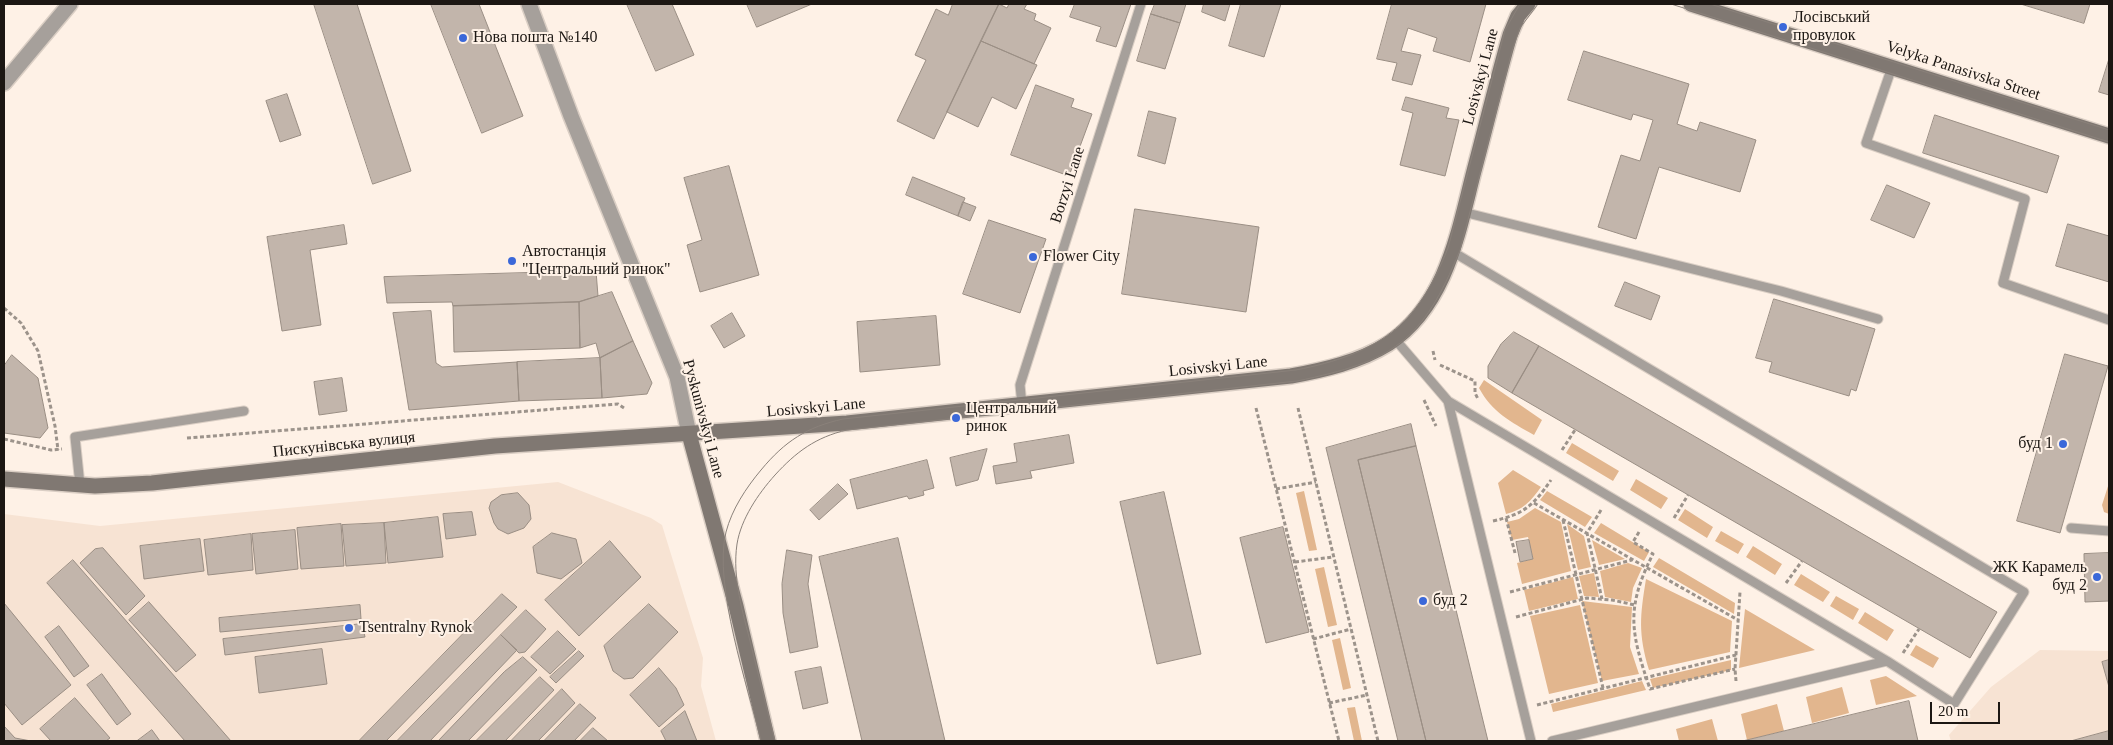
<!DOCTYPE html>
<meta charset="utf-8">
<style>
body{margin:0}
#map{position:relative;width:2113px;height:745px;overflow:hidden;background:#fef1e6;font-family:Georgia,serif}
canvas{display:block}
.frame{position:absolute;inset:0;border:5px solid #1c1713;pointer-events:none}
.scale{position:absolute;left:1930px;top:702px;width:70px;height:22px;box-sizing:border-box;border:2px solid #1c1713;border-top:0;padding-left:6px;font-size:15px;line-height:18px;white-space:nowrap;color:#1c1713;-webkit-text-stroke:4px #fef1e6;paint-order:stroke}
</style>
<div id="map">
<canvas width="2113" height="745"></canvas>
<div class="frame"></div>
<div class="scale">20 m</div>
</div>
<script>
const g = document.querySelector('canvas').getContext('2d');
g.lineJoin = 'round';
function fill(path, color) {
  g.fillStyle = color;
  g.fill(path, 'evenodd');
}
function stroke(path, color, width, dash) {
  g.strokeStyle = color;
  g.lineWidth = width;
  g.lineCap = dash ? 'butt' : 'round';
  g.setLineDash(dash || []);
  g.stroke(path);
}
function label(font, color, halo, rows, align = 'center') {
  g.font = font + ' Georgia,serif';
  g.lineWidth = 4;
  g.setLineDash([]);
  g.textBaseline = 'middle';
  g.strokeStyle = halo;
  g.fillStyle = color;
  for (const [text, x, y, turn = 0] of rows) {
    g.save();
    g.translate(x, y);
    g.rotate((+turn || 0) * Math.PI / 180);
    g.textAlign = isNaN(turn) ? turn : align;
    if (halo) g.strokeText(text, 0, 0);
    g.fillText(text, 0, 0);
    g.restore();
  }
}
const built = new Path2D(`
 M558,482l93,36 11,7 41,133 -2,28 15,55h-712v-227l96,12z
 M2040,650l69,1v90h-158l-2,-6 42,-48z`);
const green = new Path2D(`
 M1484,380l58,40 -8,15c-23,-13 -42,-23 -55,-47z
 M1572,443l47,28 -6,10 -47,-28z
 M1513,470l28,17c-10,14 -18,23 -35,27l-8,-31z
 M1636,479l32,19 -7,11 -31,-19z
 M2109,483v31l-5,-2 -2,-7z
 M1304,491l13,59 -8,1 -13,-58z
 M1547,491l45,26 -7,10 -45,-27z
 M1535,508l26,14 10,49 -49,13 -5,-21 16,-4 -5,-22 -16,3 -5,-18 12,-3z
 M1685,509l28,18 -6,11 -29,-18z
 M1601,523l48,29 -5,9 -50,-28z
 M1567,524l17,12 7,31 -13,3z
 M1721,531l23,13 -6,10 -23,-13z
 M1592,540l33,19 -26,6z
 M1753,546l29,18 -7,11 -29,-18z
 M1659,558l76,45 -1,11 -81,-47z
 M1628,563l14,5 -9,20 -2,14 -26,-5 -5,-26z
 M1324,567l13,58 -9,2 -13,-58z
 M1594,573l5,24 -15,-1 -5,-20z
 M1801,574l29,18 -7,10 -29,-17z
 M1573,577l5,22 -49,12 -5,-21z
 M1646,579l86,42 -2,31 -81,18c-11,-37 -9,-54 -3,-91z
 M1836,596l23,13 -6,11 -23,-14z
 M1582,601l50,6 -2,40 9,27 -37,7z
 M1580,605l18,78 -49,11 -19,-78z
 M1745,609l70,41 -76,18z
 M1865,612l29,18 -7,11 -29,-18z
 M1340,638l11,50 -8,2 -11,-50z
 M1916,645l23,13 -6,10 -23,-13z
 M1731,660v10l-78,18 -3,-9z
 M1886,676l31,20 -41,9 -6,-25z
 M1642,681l4,9 -93,22 -2,-8z
 M1842,687l7,26 -37,10 -6,-26z
 M1777,704l7,27 -37,9 -6,-26z
 M1355,707l7,34h-8l-7,-33z
 M1712,719l6,22h-39l-3,-12z`);
const building = new Path2D(`
 M314,4h43l54,167 -38,13z
 M431,4h48l44,112 -41,17z
 M627,4h45l22,51 -38,16z
 M747,4h65l-55,23z
 M953,4h46l-65,135 -37,-18 29,-61 -11,-5 21,-46 12,6z
 M999,4l8,4 2,-4h18l-3,5 12,5 -2,6 17,8 -17,36 -53,-23z
 M1075,4h56l-15,43 -20,-6 5,-14 -31,-10z
 M1155,4h31l-6,19 -29,-9z
 M1204,4h26l-5,17 -23,-9z
 M1241,4h40l-17,53 -35,-11z
 M1392,4h94l-16,58 -37,-11 4,-13 -29,-10 -7,23 20,4 -9,30 -20,-5 5,-17 -20,-4z
 M2021,4h69l-6,19z
 M1151,14l29,9 -15,46 -28,-8z
 M981,41l56,24 -21,44 -24,-12 -14,30 -31,-15z
 M1584,51l105,33 -12,40 20,7 3,-9 56,18 -16,52 -81,-25 -23,72 -38,-12 23,-72 19,6 13,-41 -20,-6 -2,6 -63,-20z
 M2109,59v36l-10,-3z
 M1036,85l38,14 -3,8 21,7 -23,62 -58,-21z
 M287,94l14,41 -21,7 -14,-41z
 M1406,97l43,11 -3,10 13,2 -14,56 -45,-11 13,-52 -11,-3z
 M1149,111l27,7 -11,46 -27,-8z
 M1935,115l124,41 -12,37 -124,-40z
 M729,166l30,109 -59,17 -13,-47 15,-5 -18,-62z
 M913,177l52,21 -7,18 -52,-21z
 M1887,185l43,18 -16,35 -43,-18z
 M963,202l13,5 -6,14 -12,-5z
 M1135,209l124,18 -13,85 -124,-18z
 M989,220l57,19 -26,74 -57,-19z
 M2068,224l41,12v46l-53,-16z
 M344,225l3,19 -37,6 11,75 -39,6 -15,-94z
 M596,271l2,25 -19,6 -126,4 -1,-4 -65,1 -3,-26z
 M1625,282l35,14 -9,24 -36,-14z
 M612,292l21,49 -33,17 -4,-15 -16,5 -1,-46z
 M1774,299l101,30 -19,62 -5,-2 -2,7 -80,-24 3,-10 -16,-4z
 M579,302l1,46 -126,4 -1,-46z
 M431,311l5,52 6,4 75,-5 2,39 -110,9 -16,-97z
 M732,313l13,23 -21,12 -13,-22z
 M936,316l4,49 -80,7 -3,-50z
 M1514,332l25,14 -27,47 -24,-15v-12l13,-22z
 M633,341l19,42 -5,11 -45,4 -2,-40z
 M1539,346l458,266 -27,46 -458,-265z
 M2065,354l43,12 -48,167 -43,-12z
 M12,355l26,23 10,50 -8,10 -36,-5v-67z
 M600,358l2,40 -83,3 -2,-39z
 M342,378l5,33 -28,4 -5,-33z
 M1411,424l5,22 -58,14 68,281h-28l-72,-293z
 M1069,435l5,28 -44,8 2,7 -36,6 -3,-18 24,-4 -3,-18z
 M1416,446l72,295h-62l-68,-281z
 M987,449l-9,31 -22,6 -6,-28z
 M927,460l7,28 -11,3 1,4 -15,4 -2,-3 -50,13 -7,-29z
 M838,484l10,10 -29,26 -9,-10z
 M1164,492l37,162 -44,10 -37,-162z
 M518,493l11,12 2,14 -7,9 -16,6 -10,-5 -4,-6 -5,-15 2,-6 10,-7z
 M472,512l4,23 -30,4 -3,-25z
 M438,517l5,40 -55,6 -4,-40z
 M384,523l2,40 -40,3 -4,-41z
 M341,524l3,42 -43,3 -4,-41z
 M1283,527l26,105 -43,11 -26,-105z
 M295,530l3,39 -42,5 -4,-40z
 M552,533l24,6 6,24 -21,16 -24,-6 -4,-26z
 M251,534l2,36 -45,5 -4,-35z
 M898,538l47,203h-83l-43,-184z
 M200,539l4,32 -60,8 -4,-33z
 M1529,540l4,19 -13,3 -4,-20z
 M610,541l31,36 -62,59 -34,-36z
 M103,548l42,48 -19,19 -46,-52 15,-14z
 M787,550l25,5 -4,29 10,63 -28,6 -7,-40 -1,-29z
 M2109,553v48l-24,1 -1,-48z
 M73,560l158,181h-46l-138,-158z
 M502,594l15,13 -131,134h-27z
 M149,602l47,53 -20,17 -47,-52z
 M4,603l67,82 -49,40 -18,-22z
 M649,604l29,28 -45,46 -9,1 -11,-8 -9,-25z
 M360,605l1,14 -141,13 -1,-14z
 M526,610l20,19 -21,23 -6,1 -18,-18z
 M362,624l3,13 -140,18 -2,-16z
 M59,626l30,40 -15,11 -29,-40z
 M558,631l18,18 -26,25 -19,-17z
 M501,635l16,15 -87,91h-33z
 M322,649l5,35 -68,9 -4,-36z
 M579,651l5,5 -28,27 -6,-6z
 M523,657l14,13 -69,71h-30l66,-69z
 M2109,660v27l-7,-25z
 M821,667l7,36 -25,6 -8,-37z
 M659,668l17,20 8,17 -25,22 -29,-32z
 M102,674l29,40 -14,11 -30,-40z
 M540,677l14,13 -49,51h-29z
 M562,689l13,14 -37,38h-27z
 M75,698l35,40 -4,3h-55l-11,-12z
 M1909,701l9,40h-175z
 M580,704l16,14 -22,23h-30z
 M685,711l12,30h-31l-5,-10z
 M4,726l11,12 16,3h-27z
 M593,728l15,13h-28z
 M152,730l8,11h-23z
 M2109,731v10h-38z`);
const path = new Path2D(`
 M4,308l17,15 17,28 17,75 3,24
 M1433,351l2,9
 M1440,365l35,16v12l3,6
 M1424,400l12,26
 M1256,408l83,333
 M1298,408l80,333
 M187,438l431,-34 6,4
 M4,439l47,11 11,-1
 M1562,450l13,-20
 M1276,489l40,-7
 M1534,503l204,117
 M1601,510l-14,23 15,66
 M1506,518l9,35
 M1674,518l14,-23
 M1563,520l40,168
 M1493,521c31,-7 40,-15 58,-41
 M1639,532l-6,10 20,12c-28,55 -22,79 -3,135l85,-20
 M1295,562l38,-5
 M1786,583l16,-22
 M1510,592l122,-32
 M1516,617l71,-19 25,2 23,5
 M1313,639l38,-10
 M1903,653l16,-24
 M1736,681l-1,-12 5,-77
 M1329,703l38,-8
 M1537,705l199,-50`);
const lane = new Path2D(`
 M1892,67l-26,76 159,56 -22,84 106,37
 M1463,212l318,79 97,28
 M1394,338l54,63 439,260 67,43 70,-112 -571,-340
 M1448,401l83,340
 M1022,405l-2,-20 121,-381
 M80,485l-5,-48 169,-26
 M2071,528l38,3
 M1552,741l335,-80`);
const street = new Path2D(`
 M529,4l42,112 106,261 12,57
 M4,83l66,-79`);
const secondary = new Path2D(`
 M1691,4l418,132
 M689,434l47,172 32,135
 M4,479l91,7 57,-3 343,-37 352,-23 444,-47c33,-6 68,-14 97,-32 58,-38 70,-111 86,-173 12,-45 23,-91 36,-136l8,-19 10,-12`);
const tram = new Path2D(`
 M1671,4l438,138
 M1710,4l399,126
 M761,741c-13,-54 -48,-156 -35,-209 6,-23 20,-44 35,-62 24,-29 46,-43 82,-51l453,-49c82,-16 121,-44 152,-122l57,-218 15,-26
 M775,741c-8,-32 -16,-64 -24,-96 -8,-32 -19,-67 -14,-101 4,-25 21,-50 38,-69 21,-23 41,-38 72,-45l450,-49c96,-20 125,-38 163,-131l52,-199 8,-23 18,-24`);
const markers = [
 [1783,27,5,"#3b68d9"],
 [463,38,5,"#3b68d9"],
 [1033,257,5,"#3b68d9"],
 [512,261,5,"#3b68d9"],
 [956,418,5,"#3b68d9"],
 [2063,444,5,"#3b68d9"],
 [2097,577,5,"#3b68d9"],
 [1423,601,5,"#3b68d9"],
 [349,628,5,"#3b68d9"]
];
const poiNames = [
 ["Лосівський",1793,18],
 ["провулок",1793,36],
 ["Нова пошта №140",473,38],
 ["Автостанція",522,252],
 ["\"Центральний ринок\"",522,270],
 ["Flower City",1043,257],
 ["Центральний",966,409],
 ["ринок",966,427],
 ["буд 1",2053,444,"right"],
 ["ЖК Карамель",2087,568,"right"],
 ["буд 2",2087,586,"right"],
 ["буд 2",1433,601],
 ["Tsentralny Rynok",359,628]
];
const streetNames = [
 ["Velyka Panasivska Street",1963,71,18],
 ["Losivskyi Lane",1481,77,-75],
 ["Borzyi Lane",1068,185,-72],
 ["Losivskyi Lane",1218,367,-6],
 ["Losivskyi Lane",816,408,-5],
 ["Pyskunivskyi Lane",703,419,75],
 ["Пискунівська вулиця",344,445,-6]
];
fill(built, '#f7e3d3');
fill(green, '#e2b68e');
fill(building, '#c2b5ab');
stroke(building, '#9a8e84', 1);
stroke(lane, '#dacec4', 11);
stroke(street, '#dacec4', 18);
stroke(secondary, '#dacec4', 18);
stroke(path, '#9c938b', 3, [4, 2.5]);
stroke(lane, '#a6a09b', 9);
stroke(street, '#a6a09b', 15);
stroke(secondary, '#807872', 15);
stroke(tram, '#8a817a', 1);
for (const [x, y, r, color] of markers) {
  const dot = new Path2D();
  dot.arc(x, y, r, 0, 2 * Math.PI);
  g.fillStyle = color;
  g.fill(dot);
  stroke(dot, '#fef1e6', 2);
}
label('16px', '#1c1713', '#fef1e6', poiNames, 'left');
label('16px', '#1c1713', '#fef1e6', streetNames);
</script>
